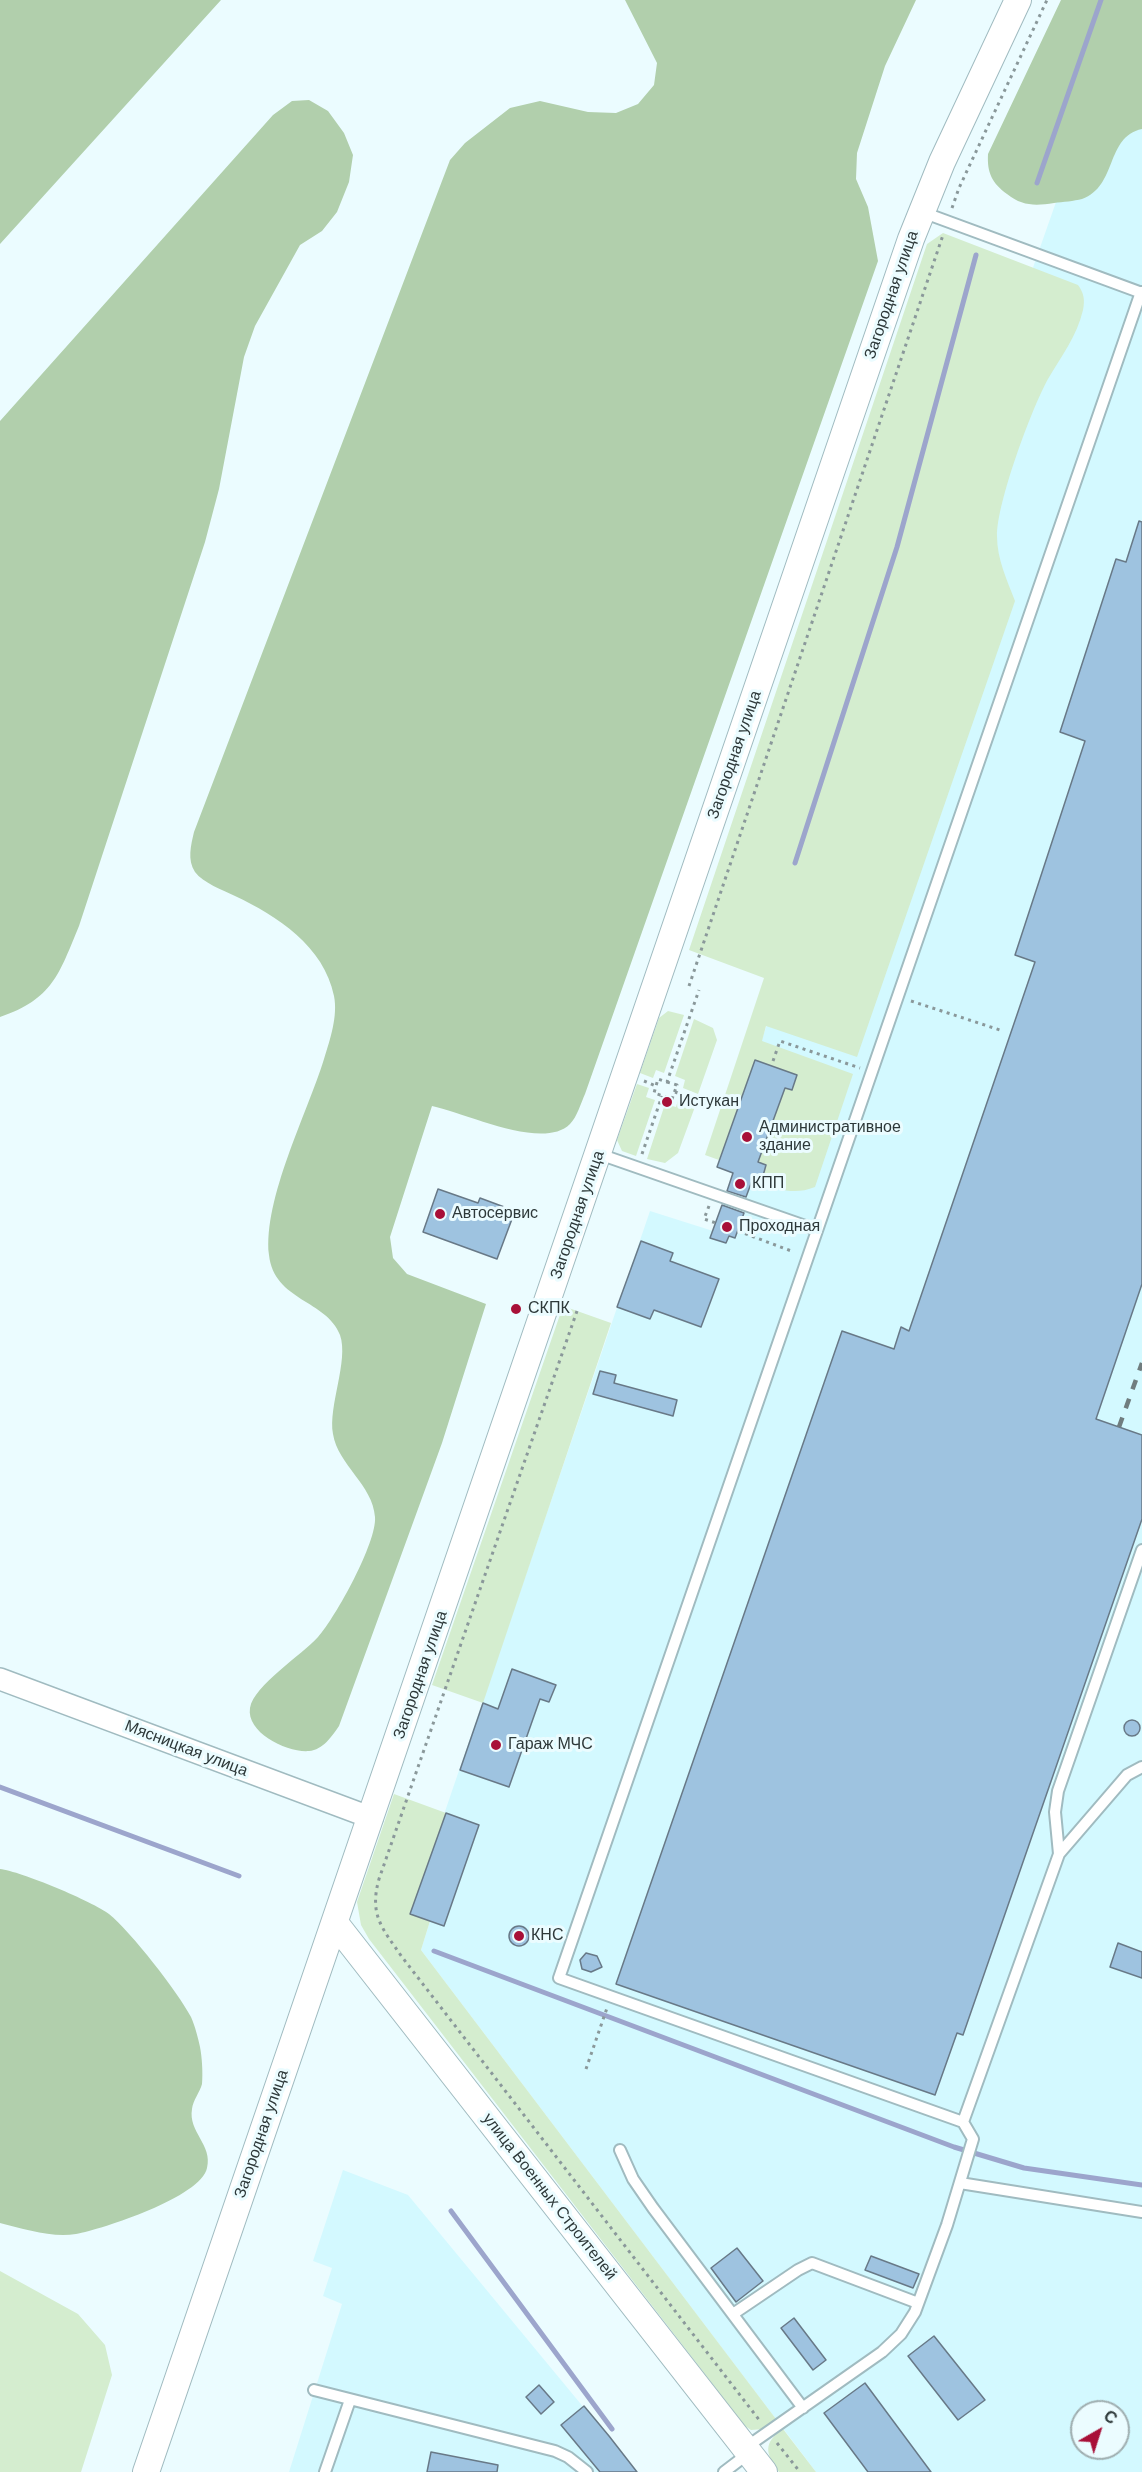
<!DOCTYPE html>
<meta charset="utf-8">
<style>
body{margin:0}
#map{position:relative;width:1142px;height:2472px;overflow:hidden;background:#ebfcff;font-family:"DM Sans",sans-serif}
canvas{display:block}
.north{position:absolute;left:1070px;top:2400px;width:60px;height:60px;box-sizing:border-box;background:#ebfcff;border:2px solid #9faeb0;border-radius:50%;rotate:39deg;font-size:16px;font-weight:700;line-height:24px;text-align:center;color:#2d3839}
.north::after{content:'';display:block;margin:auto;width:21px;height:27px;background:#a81038;clip-path:polygon(50% 0,100% 100%,50% 72%,0 100%)}
</style>
<div id="map">
<canvas width="1142" height="2472"></canvas>
<div class="north">С</div>
</div>
<script>
const g = document.querySelector('canvas').getContext('2d');
g.lineJoin = 'round';
function fill(path, color) {
  g.fillStyle = color;
  g.fill(path, 'evenodd');
}
function stroke(path, color, width, dash) {
  g.strokeStyle = color;
  g.lineWidth = width;
  g.lineCap = dash ? 'butt' : 'round';
  g.setLineDash(dash || []);
  g.stroke(path);
}
function label(font, color, halo, rows, align = 'center') {
  g.font = font + ' "DM Sans",sans-serif';
  g.lineWidth = 6;
  g.setLineDash([]);
  g.textBaseline = 'middle';
  g.strokeStyle = halo;
  g.fillStyle = color;
  for (const [text, x, y, turn = 0] of rows) {
    g.save();
    g.translate(x, y);
    g.rotate((+turn || 0) * Math.PI / 180);
    g.textAlign = isNaN(turn) ? turn : align;
    if (halo) g.strokeText(text, 0, 0);
    g.fillText(text, 0, 0);
    g.restore();
  }
}
const built = new Path2D(`
 M1127,0h15v2472h-326l-395,-522 9,-29 -20,-7 240,-703 63,20 20,-57 -16,-7zM1082,2412h36v36h-36z
 M343,2170l65,25 229,277h-348l53,-168 -19,-8 9,-28 -19,-7z`);
const green = new Path2D(`
 M943,233l135,52c6,8 7,15 5,25 -6,26 -22,47 -35,69 -17,31 -51,123 -51,157 0,23 10,44 18,65l-158,456 -91,-31 -4,15 91,33 -38,113c-20,8 -35,3 -54,-4l5,-18 -8,-3 27,-74 7,2 5,-15 -42,-15 -36,100 -14,-5 59,-177 -75,-28 238,-706z
 M668,1011l16,4 -20,58 -8,-3 -3,8 -13,-5 19,-55z
 M694,1019l19,9 4,12 -19,54 -15,-6 2,-8 -10,-4z
 M637,1084l12,4 -3,9 9,3 -19,56 -14,-5 -5,-11z
 M679,1097l17,7 -18,49 -13,10 -18,-4 18,-55 11,3z
 M563,1306l48,17 -128,380 -51,-18z
 M394,1794l52,19 -36,101 20,7 -9,29 355,469 -13,10 -12,1 -6,-4 -376,-487 -8,-14 -4,-23z
 M0,2271l78,43 27,31 7,30 -31,97h-81z
 M783,2429l33,43h-37c-14,-19 -16,-29 4,-43z`);
const forest = new Path2D(`
 M0,0h221l-221,244z
 M625,0h291l-31,66 -28,87 -1,26 12,28 10,54 -293,833c-4,9 -8,23 -15,30 -27,27 -104,-11 -138,-18l-42,131 3,21 14,16 79,30 -44,139 -103,283c-7,10 -16,24 -30,25 -21,2 -63,-18 -59,-43 4,-23 52,-53 68,-71 18,-20 59,-95 57,-120 -2,-32 -37,-52 -42,-83 -5,-28 16,-73 7,-99 -13,-35 -66,-34 -71,-80 -6,-56 38,-141 55,-196 6,-19 14,-43 10,-63 -10,-50 -57,-80 -99,-100 -12,-6 -32,-13 -40,-24 -8,-12 -4,-27 -1,-40l256,-672 15,-17 45,-35 30,-7 48,11 28,1 22,-9 16,-19 3,-22z
 M1061,0h81v129c-37,8 -24,57 -60,70 -8,2 -19,3 -28,4 -19,3 -32,3 -47,-9 -15,-11 -20,-21 -19,-40z
 M309,100l19,11 16,22 9,22 -4,27 -12,30 -15,19 -22,14 -45,81 -11,31 -25,132 -14,53 -126,384c-20,48 -26,73 -79,91v-596l273,-306 19,-14z
 M0,1869c20,2 94,33 109,45 22,18 69,78 82,103 4,9 7,21 9,30 2,10 3,26 2,37 -2,8 -9,16 -10,25 -4,23 21,36 15,59 -6,29 -104,61 -131,66 -24,4 -52,-5 -76,-11z`);
const stream = new Path2D(`
 M1037,183l64,-183
 M795,863l102,-316 79,-292
 M0,1787l239,89
 M434,1951l520,196 70,21 118,17
 M451,2211l161,218`);
const building = new Path2D(`
 M1139,521l3,1v762l-46,135 46,16v84l-179,516 -6,-2 -22,62 -319,-111 226,-653 52,18 7,-22 8,4 126,-369 -20,-7 70,-214 -25,-9 56,-173 10,3z
 M755,1060l42,15 -5,15 -7,-2 -27,74 8,3 -5,18 -9,-2 -6,16 -19,-6 6,-18 -16,-6z
 M438,1189l40,14 2,-5 35,13 -18,48 -74,-27z
 M722,1205l22,8 -9,25 -6,-2 -3,7 -16,-5z
 M641,1241l32,12 -3,8 49,18 -18,48 -47,-17 -4,9 -33,-12z
 M600,1371l16,4 -2,8 63,17 -4,16 -80,-22z
 M512,1669l44,16 -7,17 -9,-3 -31,88 -49,-17 23,-67 15,6z
 M1124 1728a8 8 0 1 1 16 0a8 8 0 1 1-16 0Z
 M446,1813l33,12 -35,101 -34,-12z
 M509 1936a10 10 0 1 1 20 0a10 10 0 1 1-20 0Z
 M1118,1943l24,9v26l-32,-11z
 M586,1953l11,3 5,11 -11,5 -9,-3 -2,-9z
 M737,2248l26,33 -27,21 -25,-34z
 M871,2256l48,18 -6,14 -48,-18z
 M794,2318l32,42 -13,10 -32,-42z
 M934,2336l51,64 -27,20 -50,-64z
 M865,2383l66,89h-63l-44,-59z
 M539,2385l15,17 -13,12 -15,-17z
 M584,2406l25,30 28,36h-37l-39,-47z
 M431,2452l67,13 -1,7h-70z`);
const path = new Path2D(`
 M952,208l7,-20 88,-188
 M689,986l254,-751
 M911,1001l89,29
 M773,1061l7,-20 80,27
 M644,1081l12,5
 M667,1082l10,3 -5,14 -18,-6 4,-14 9,3 32,-92
 M675,1092l33,12
 M642,1154l20,-58
 M709,1206l-5,13 12,4
 M738,1231l56,21
 M577,1311l-198,568c-10,36 3,49 23,78l358,464
 M586,2069l21,-61
 M777,2443l23,29`);
const service = new Path2D(`
 M922,212l220,81
 M1141,292l-582,1686 404,144 96,-268 -4,-42 3,-21 84,-241
 M599,1154l218,76
 M1059,1854l68,-79 15,-8
 M620,2150l13,29 20,29 150,200
 M960,2183l182,29
 M733,2314l65,-44 14,-7 106,40
 M314,2390l241,61 13,6 19,15
 M745,2448l137,-96 19,-18 14,-22 32,-87 26,-86 -10,-17
 M325,2472l25,-72
 M724,2472l25,-19`);
const minor = new Path2D(`
 M0,1679l372,139`);
const tertiary = new Path2D(`
 M335,1923l429,549
 M146,2472l765,-2233 31,-77 76,-162`);
const rail = new Path2D(`
 M1119,1427l23,-64`);
const markers = [
 [667,1102,6,"#a81038"],
 [747,1137,6,"#a81038"],
 [740,1184,6,"#a81038"],
 [440,1214,6,"#a81038"],
 [727,1227,6,"#a81038"],
 [516,1309,6,"#a81038"],
 [496,1745,6,"#a81038"],
 [519,1936,6,"#a81038"]
];
const streetNames = [
 ["Загородная улица",892,295,-71],
 ["Загородная улица",735,755,-71],
 ["Загородная улица",578,1215,-71],
 ["Загородная улица",421,1675,-71],
 ["Мясницкая улица",186,1749,21],
 ["Загородная улица",262,2134,-71],
 ["улица Военных Строителей",549,2197,52]
];
const poiNames = [
 ["Истукан",679,1102],
 ["Административное",759,1128],
 ["здание",759,1146],
 ["КПП",752,1184],
 ["Автосервис",452,1214],
 ["Проходная",739,1227],
 ["СКПК",528,1309],
 ["Гараж МЧС",508,1745],
 ["КНС",531,1936]
];
fill(built, '#d3f9ff');
fill(green, '#d4edcf');
fill(forest, '#b1cfac');
stroke(stream, '#9ca5cc', 5);
fill(building, '#9ec3e0');
stroke(building, '#687987', 1.5);
stroke(service, '#a0bbc0', 14);
stroke(minor, '#a0bbc0', 24);
stroke(tertiary, '#a0bbc0', 28);
stroke(path, '#8a989a', 3, [3, 4.5]);
stroke(service, '#fff', 10);
stroke(minor, '#fff', 21);
stroke(tertiary, '#fff', 26);
stroke(rail, '#707d7f', 4.5, [10, 10]);
for (const [x, y, r, color] of markers) {
  const dot = new Path2D();
  dot.arc(x, y, r, 0, 2 * Math.PI);
  g.fillStyle = color;
  g.fill(dot);
  stroke(dot, '#ebfcff', 2);
}
label('16px', '#2d3839', '#ebfcff', streetNames);
label('16px', '#2d3839', '#ebfcff', poiNames, 'left');
</script>
